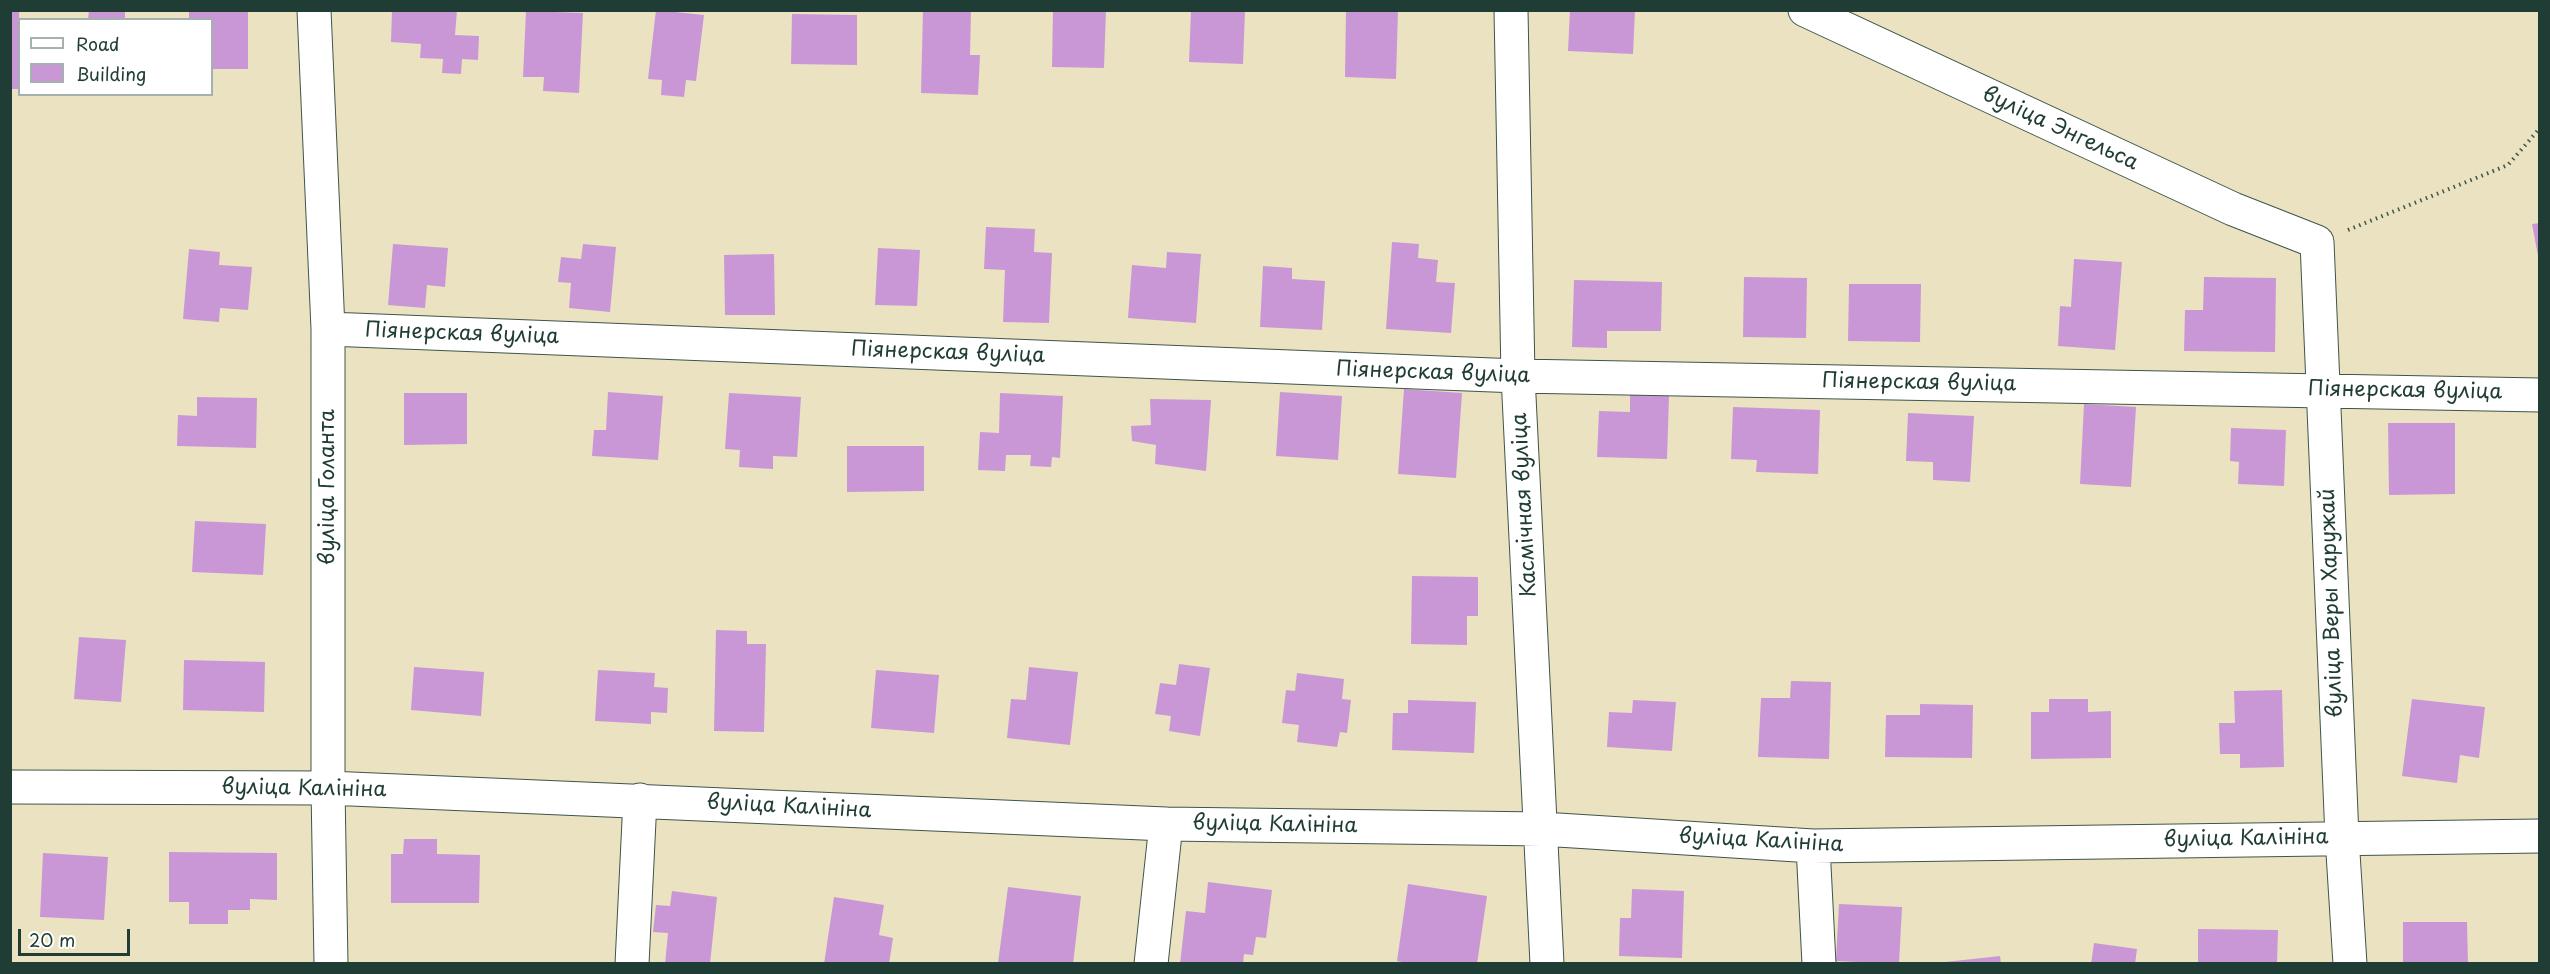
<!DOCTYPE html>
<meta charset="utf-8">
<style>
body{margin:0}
#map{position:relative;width:2550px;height:974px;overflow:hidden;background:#ebe2c2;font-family:"Playpen Sans",sans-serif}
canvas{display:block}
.frame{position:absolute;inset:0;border:12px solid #1f3d34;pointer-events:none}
.legend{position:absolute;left:18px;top:18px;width:195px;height:78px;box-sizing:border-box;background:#fff;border:2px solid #a5b1ae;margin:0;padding:8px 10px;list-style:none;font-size:18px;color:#1f3d34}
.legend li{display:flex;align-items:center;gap:12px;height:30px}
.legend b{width:30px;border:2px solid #a5b1ae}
.scale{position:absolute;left:18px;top:929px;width:112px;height:27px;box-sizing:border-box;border:3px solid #1f3d34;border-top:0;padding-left:8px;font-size:18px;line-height:21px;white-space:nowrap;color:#1f3d34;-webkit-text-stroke:4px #fff;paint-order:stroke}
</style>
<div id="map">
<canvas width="2550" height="974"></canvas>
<div class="frame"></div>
<ul class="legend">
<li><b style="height:8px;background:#fff"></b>Road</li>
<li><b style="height:16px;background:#ca97d6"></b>Building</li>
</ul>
<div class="scale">20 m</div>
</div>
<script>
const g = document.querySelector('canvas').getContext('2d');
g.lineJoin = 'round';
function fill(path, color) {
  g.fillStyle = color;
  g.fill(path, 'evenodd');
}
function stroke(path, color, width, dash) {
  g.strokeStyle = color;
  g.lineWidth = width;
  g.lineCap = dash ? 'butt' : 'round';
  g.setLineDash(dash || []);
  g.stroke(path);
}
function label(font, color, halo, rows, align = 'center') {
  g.font = font + ' "Playpen Sans",sans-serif';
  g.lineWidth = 6;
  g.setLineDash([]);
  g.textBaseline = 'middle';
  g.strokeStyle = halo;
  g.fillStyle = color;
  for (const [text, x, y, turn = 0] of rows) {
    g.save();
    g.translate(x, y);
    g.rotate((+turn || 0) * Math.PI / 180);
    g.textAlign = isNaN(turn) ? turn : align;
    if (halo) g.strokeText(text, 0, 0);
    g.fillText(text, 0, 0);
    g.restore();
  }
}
const building = new Path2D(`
 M10,10h9l1,79h-10z
 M89,10h36v10h-37z
 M189,10h59v59h-36v-49h-23z
 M392,10h65l-2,25 24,1 -1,24 -16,-1 -1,15 -19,-1 1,-14 -23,-1 1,-14 -30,-2z
 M656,10l48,5 -8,66 -10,-1 -2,17 -23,-2 1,-15 -14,-1z
 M923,10h48l-1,45h10l-2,40 -57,-2z
 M1053,10h53l-2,58 -52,-1z
 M1191,10h54l-2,54 -54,-2z
 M1346,10h52l-2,69 -51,-2z
 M1570,10h65l-2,44 -65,-3z
 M526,11l57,2 -4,80 -36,-2 1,-14h-21z
 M792,14l65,1v50l-66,-1z
 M2540,223v33h-2l-6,-32z
 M986,227l49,2 -1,23 18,1 -3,70 -46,-1 2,-52 -21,-1z
 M1392,242l27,2 -1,14 20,2 -2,22 19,1 -4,50 -65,-4z
 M393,244l55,4 -3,39 -18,-2 -2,23 -37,-3z
 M583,244l33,3 -6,65 -41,-4 2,-25 -13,-1 3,-25 20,2z
 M878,248l42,2 -3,56 -42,-1z
 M189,249l31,3 -1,13 33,2 -4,43 -28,-2 -1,14 -36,-3z
 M1167,252l34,2 -5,69 -68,-5 4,-53 34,3z
 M774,254l1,61h-50l-1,-60z
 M2074,259l48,3 -7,88 -57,-4 2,-40 11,1z
 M1263,266l29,2v11l33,2 -3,49 -62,-3z
 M1744,277l63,1 -1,60 -63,-1z
 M2204,277l72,1 -1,74 -91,-1 1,-41h18z
 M1574,280l88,2 -1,49h-54v17l-35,-1z
 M1849,284h72l-1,58 -72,-1z
 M1404,389l58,4 -6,85 -58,-4z
 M608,392l55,4 -5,64 -66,-4 2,-26h12z
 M1280,392l62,4 -4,64 -62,-4z
 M404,393h63v51l-63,1z
 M729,393l72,4 -4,60 -24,-1v13l-34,-2 1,-17 -15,-1z
 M1000,393l63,3 -3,62 -8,-1 -1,10 -21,-1 1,-11h-25l-1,16 -27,-1 2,-38 19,1z
 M1630,395l39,1 -2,63 -70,-2 2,-46 31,1z
 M197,397l60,1 -1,50 -79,-2 1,-31 19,1z
 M1150,399l61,1 -5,71 -51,-7 1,-19 -24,-4 -1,-15 20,-1z
 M2084,404l52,3 -5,80 -51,-3z
 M1733,407l87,3 -2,64 -62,-2 1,-12 -26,-1z
 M1908,413l66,3 -4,66 -37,-2v-18l-27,-1z
 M2388,423h67v71l-66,1z
 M2231,428l55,2 -2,56 -46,-2 1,-22 -9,-1z
 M847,446h77v45l-77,1z
 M195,521l71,3 -3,51 -71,-3z
 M1412,576l66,1v39h-11v29l-56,-1z
 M716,630l31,1v13h19l-2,88 -50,-1z
 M79,637l47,3 -5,62 -47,-3z
 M184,660l81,2 -1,50 -81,-2z
 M1179,664l31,4 -10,68 -31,-5 2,-15 -16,-2 5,-31 16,2z
 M414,667l70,5 -3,44 -70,-6z
 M1029,667l49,5 -8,73 -63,-7 4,-39 15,1z
 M598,670l57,3 -1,14 14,1 -1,25 -16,-1v12l-56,-3z
 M876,670l63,5 -5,58 -63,-5z
 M1297,673l47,6 -2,20 9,1 -4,33 -7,-1 -3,15 -40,-5 2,-17 -17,-2 4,-33 9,1z
 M1791,681l40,1 -2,77 -71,-2 3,-59h29z
 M2282,690l2,77 -44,1v-14h-20l-1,-31h16l-1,-32z
 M2049,699h39v13l23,-1v47l-80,1v-47h18z
 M2412,699l73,8 -6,51 -19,-3 -3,28 -55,-7z
 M1408,700l68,2 -2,51 -82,-3 1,-37h15z
 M1633,700l43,2 -4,49 -65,-4 2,-35 23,1z
 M1920,704l53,1 -1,53 -87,-1 1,-42h34z
 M404,839h33v15l43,1 -1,48h-88v-49h12z
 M169,852l108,1v47l-27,-1v11h-22v14h-39v-22h-20z
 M43,853l65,4 -4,63 -64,-3z
 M1208,882l64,8 -6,48 -10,-1 -3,18 -9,-1 -1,10h-63l6,-53 19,2z
 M1408,884l79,12 -10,68h-64l-16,-3z
 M1008,887l73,9 -8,68 -75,-1z
 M1632,889l52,2 -2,67 -63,-2 1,-38h11z
 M672,891l45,6 -7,67h-45l3,-31 -15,-1 3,-27 14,1z
 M834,897l50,8 -5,30 14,3 -4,26h-65z
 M1839,904l63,3 -3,57 -63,-3z
 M2403,922h64l1,42h-65z
 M2198,929l80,1 -1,34h-79z
 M2094,943l43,6 -2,15h-44z
 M2000,956l1,8h-56v-2z`);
const path = new Path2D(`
 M2348,230l160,-65 32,-37`);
const minor = new Path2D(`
 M314,10l14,319v459l3,176
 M1511,10l7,366 29,588
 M1805,10l428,199 84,33 25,595 8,127
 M328,329l1190,47 1022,19
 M10,787l318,1 838,36 376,5 271,17 727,-10
 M1813,846l6,118
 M632,964l8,-164
 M1151,964l15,-140`);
const streetNames = [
 ["вуліца Энгельса",2060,129,25],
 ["Піянерская вуліца",462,334,2],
 ["Піянерская вуліца",948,353,2],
 ["Піянерская вуліца",1433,373,2],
 ["Піянерская вуліца",1919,383,1],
 ["Піянерская вуліца",2405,391,1],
 ["вуліца Голанта",328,487,-90],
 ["Касмічная вуліца",1525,505,-93],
 ["вуліца Веры Харужай",2332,603,-92],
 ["вуліца Калініна",304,789,1],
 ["вуліца Калініна",789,807,3],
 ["вуліца Калініна",1275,825,1],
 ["вуліца Калініна",2246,839,-1],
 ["вуліца Калініна",1761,841,3]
];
fill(building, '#ca97d6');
stroke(minor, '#3e5649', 35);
stroke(path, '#3e5649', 4, [1.5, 4.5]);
stroke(minor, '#fff', 33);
label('21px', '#1f3d34', '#fff', streetNames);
</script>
